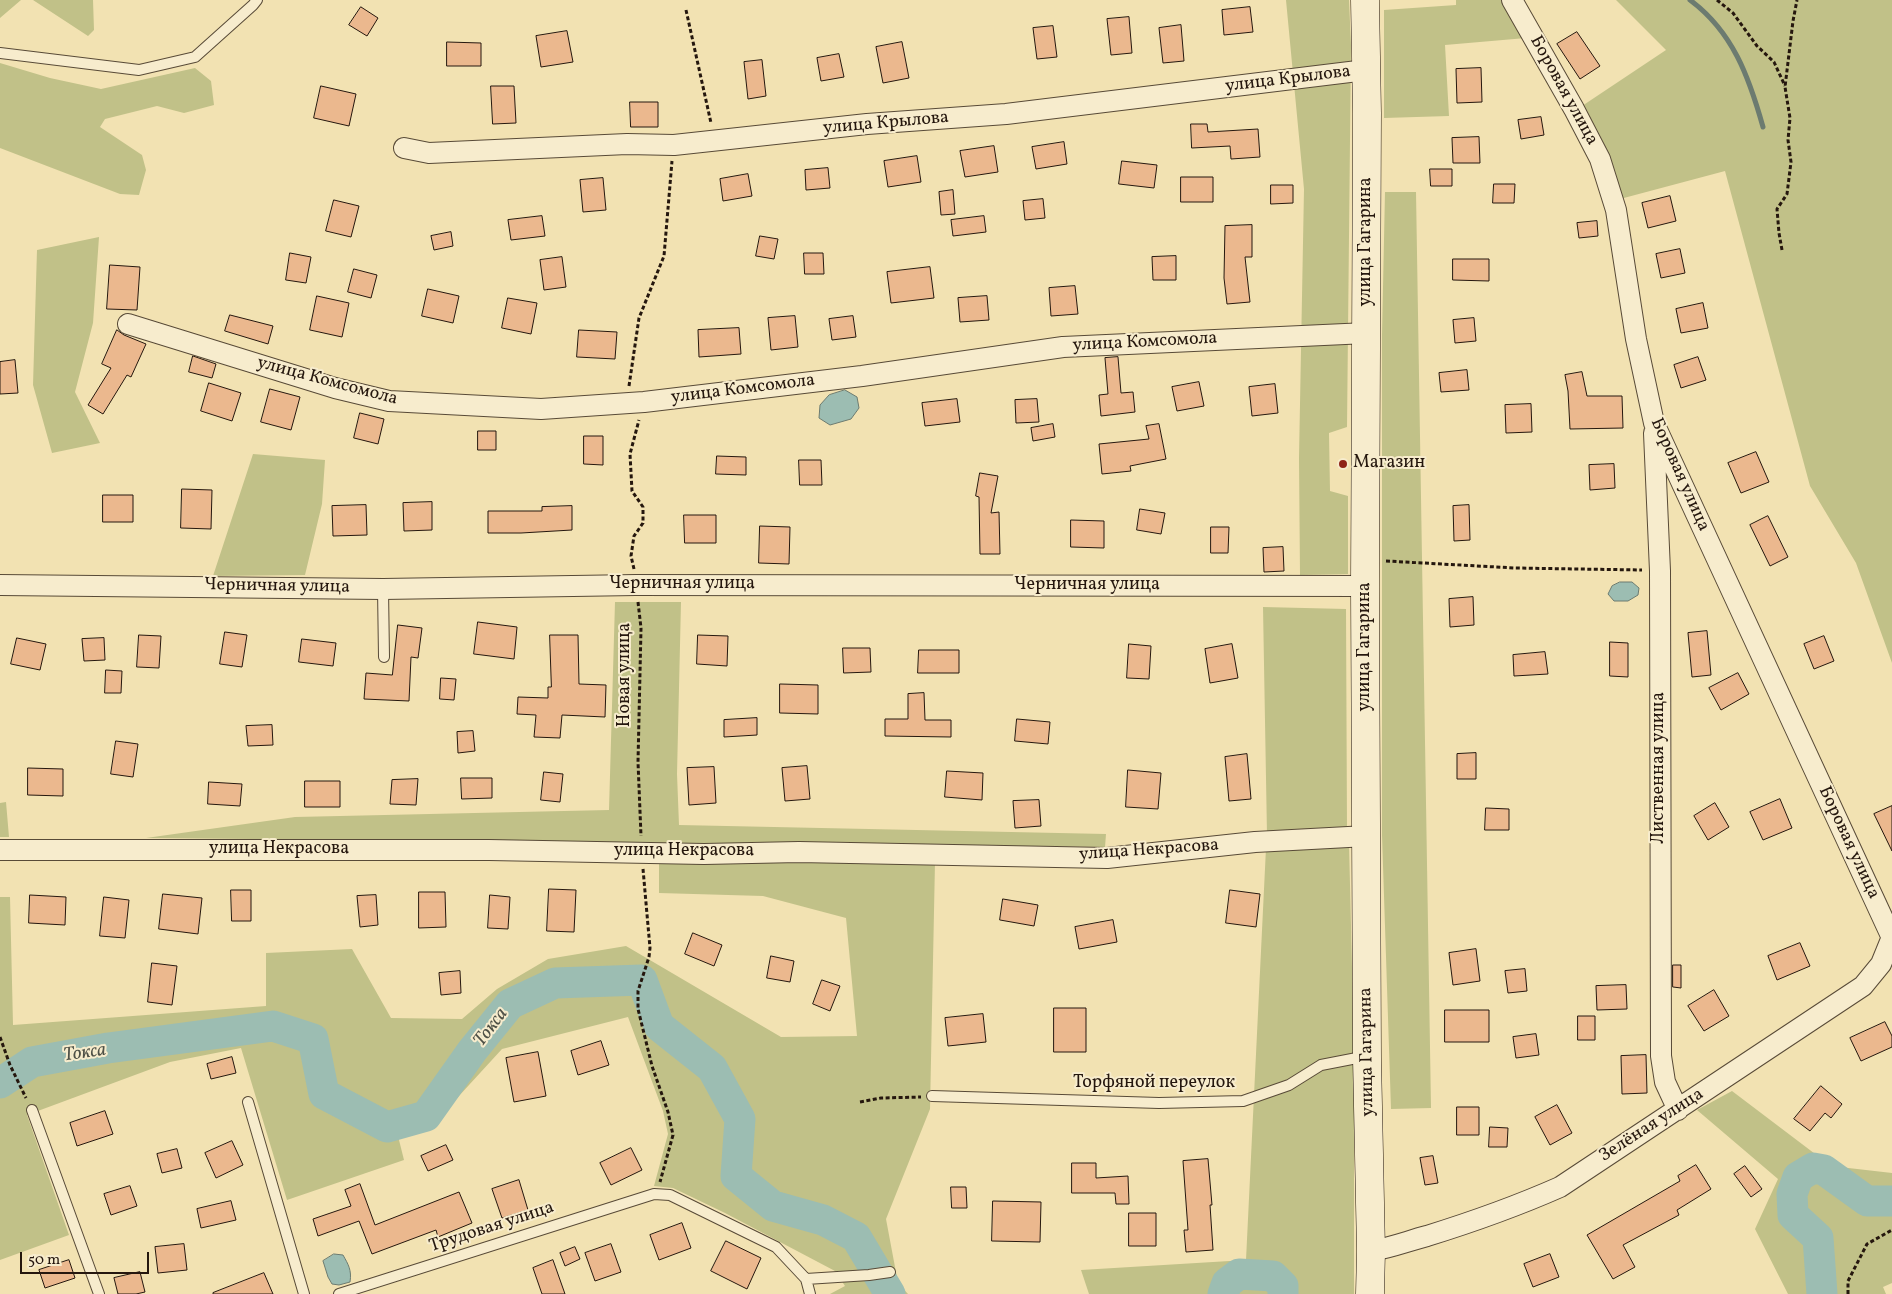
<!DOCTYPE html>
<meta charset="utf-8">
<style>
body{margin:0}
#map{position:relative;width:1892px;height:1294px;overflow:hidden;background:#f2e2b2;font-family:Vollkorn,serif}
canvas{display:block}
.scale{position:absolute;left:20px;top:1252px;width:129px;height:22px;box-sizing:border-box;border:2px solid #25170e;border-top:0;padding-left:6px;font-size:15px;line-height:18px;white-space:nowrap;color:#25170e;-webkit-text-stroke:4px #f7eccd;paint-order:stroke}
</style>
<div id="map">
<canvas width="1892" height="1294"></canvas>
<div class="scale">50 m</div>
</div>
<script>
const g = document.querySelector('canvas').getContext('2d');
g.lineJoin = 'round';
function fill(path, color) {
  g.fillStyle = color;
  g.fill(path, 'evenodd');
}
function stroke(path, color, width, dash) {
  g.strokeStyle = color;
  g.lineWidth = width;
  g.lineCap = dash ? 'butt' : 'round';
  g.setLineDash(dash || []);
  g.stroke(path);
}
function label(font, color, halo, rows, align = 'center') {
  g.font = font + ' Vollkorn,serif';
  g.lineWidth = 4;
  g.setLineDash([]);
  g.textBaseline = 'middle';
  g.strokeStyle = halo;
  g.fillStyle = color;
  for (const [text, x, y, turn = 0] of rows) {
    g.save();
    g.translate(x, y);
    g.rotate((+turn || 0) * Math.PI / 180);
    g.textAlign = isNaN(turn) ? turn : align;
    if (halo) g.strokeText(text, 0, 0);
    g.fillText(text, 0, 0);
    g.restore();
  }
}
const green = new Path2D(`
 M0,0h21l-21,18z
 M33,0h60l1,30 -6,6z
 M1286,0h63l2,45 -4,382 -18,6 1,58 18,5v78l-48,1 -1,-117 5,-269z
 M1456,0h48l22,38 -81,7 4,71 -65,2v-108l72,-5z
 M1616,0h276v663l-36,-100 -46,-77 -85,-315 -105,28 -38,-93 84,-56z
 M0,63l50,15 51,11 94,-21 16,13 3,24 -30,8 -27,-7 -52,13 -5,8 42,28 4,15 -7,25 -19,-1 -120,-46z
 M1385,192h31l15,916 -40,1 -9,-274v-500z
 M99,237l-6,86 -18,69 25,51 -48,10 -19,-68 4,-135z
 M253,454l72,6 -3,44 -17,71 -92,1z
 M615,602h66l-4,172 2,51 427,9 -1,13 -959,-9 149,-21 314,-7z
 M1263,607l83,2 1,221 -80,5z
 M6,802l3,35h-9v-34z
 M1349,843l5,207v244h-265l-8,-24 165,-10 20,-412z
 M659,861l276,1 -5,247 -44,110 12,64 10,11h-78l15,-8 -10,-15 -110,-58 -52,-25 -19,-2 14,-52 -5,-23 -35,-94 -126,32 -66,72 -38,15 6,24 -117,40 -46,-152 -71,14 -143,53 42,120 -69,25v-363h10l3,128 253,-19v-53l86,-4 39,69 71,1 35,-30 51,-30 78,-13 155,91 76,-1 -11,-118 -83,-22 -104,-3z
 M1732,1091l99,75 61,7v110l-9,4 3,7h-98l-33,-65 23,-50 -81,-69z`);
const water = new Path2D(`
 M845,390l12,7 2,11 -8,11 -21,6 -11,-7 1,-13 9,-10z
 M1620,582h12l7,6 -1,7 -10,6h-14l-6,-7 4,-8z
 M334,1254l9,1c5,9 9,15 7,27l-11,3 -7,-1 -4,-7 -5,-16z`);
const stream = new Path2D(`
 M1690,0c43,32 59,77 73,127`);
const river = new Path2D(`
 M0,1083l32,-21 76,-14 165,-22 40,13 11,55 63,33 39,-11 46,-65 38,-47 45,-21 87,-3 17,46 53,42 28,51 -4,57 37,30 50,14 33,17 34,57
 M1223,1294l4,-11 12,-9 34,2 10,10v8
 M1822,1294l-4,-56 -25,-23 -1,-21 6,-17 15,-9 11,2 43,31h25`);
const building = new Path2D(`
 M361,7l17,11 -11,18 -18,-11z
 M1250,7l3,25 -29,3 -2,-25z
 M1129,17l3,36 -21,2 -4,-36z
 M1181,25l3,36 -21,2 -4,-35z
 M1053,26l4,31 -20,2 -4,-31z
 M567,31l6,31 -32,5 -5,-31z
 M1577,32l23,34 -20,13 -23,-35z
 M447,42l34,1v23h-34z
 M902,42l7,36 -26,5 -7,-36z
 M839,54l5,23 -23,4 -4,-23z
 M762,60l4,36 -18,3 -4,-37z
 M1481,68l1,34 -25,1 -1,-34z
 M321,86l35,8 -7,32 -35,-8z
 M491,86h23l2,37 -23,1z
 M630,102h28v25h-27z
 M1541,117l3,18 -23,4 -3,-19z
 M1191,124h16l1,8 50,-3 2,28 -29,2 -1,-13 -38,2z
 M1479,137l1,26h-27l-1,-25z
 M1064,142l3,22 -31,5 -4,-22z
 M994,146l4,26 -33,5 -5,-26z
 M917,156l4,26 -33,5 -4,-26z
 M1122,161l35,4 -3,23 -35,-4z
 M828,168l2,20 -24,2 -1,-20z
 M1430,169h22v17h-21z
 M748,174l4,22 -29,5 -3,-22z
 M1181,177h32v25h-32z
 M603,178l3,32 -23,2 -3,-32z
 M1494,184h21l-1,19h-21z
 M1271,185h22v18l-22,1z
 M953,190l2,24 -14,1 -2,-23z
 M1670,196l6,25 -28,7 -6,-25z
 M1043,199l2,19 -20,2 -2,-19z
 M334,200l25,6 -8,31 -25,-6z
 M542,216l3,20 -34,4 -3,-20z
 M984,216l2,16 -33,4 -2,-16z
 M1597,221l1,15 -19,2 -2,-15z
 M1252,225v32h-7l5,45 -23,2 -3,-26 1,-52z
 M451,232l2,14 -19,4 -3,-14z
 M760,236l18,3 -4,20 -18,-3z
 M1680,249l5,24 -24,5 -5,-24z
 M290,253l21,4 -5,26 -20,-3z
 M804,253h19l1,21h-19z
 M1176,256v24h-23l-1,-23z
 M562,257l4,30 -22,3 -4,-30z
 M1453,259h36v22l-36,-1z
 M110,265l30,2 -3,43 -30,-1z
 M930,267l4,31 -43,5 -4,-31z
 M354,269l23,6 -6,23 -23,-6z
 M1075,286l3,28 -27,2 -2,-28z
 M428,289l31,7 -6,27 -31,-7z
 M317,296l32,7 -7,34 -32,-7z
 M987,296l2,24 -29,2 -2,-24z
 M508,298l29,5 -6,31 -29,-6z
 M1703,303l5,25 -27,5 -5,-24z
 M230,315l43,11 -5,18 -43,-13z
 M795,316l3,31 -27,3 -3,-32z
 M853,316l3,21 -24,3 -3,-21z
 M1474,318l2,23 -21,2 -2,-23z
 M739,328l2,26 -42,3 -1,-27z
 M117,330l7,5 22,9 -15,33 -4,-2 -24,39 -15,-9 23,-37 -9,-4z
 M579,330l38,2 -2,27 -38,-2z
 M193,356l23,8 -4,14 -23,-6z
 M1118,357l3,36 12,-1 2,20 -34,4 -2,-21 9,-1 -3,-36z
 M1698,357l8,23 -25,8 -7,-23z
 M15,360l3,33 -18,1v-32z
 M1467,370l2,20 -28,2 -2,-19z
 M1582,372l5,24h35l1,32 -53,1 -2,-38 -3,-16z
 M1199,382l5,24 -27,5 -5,-24z
 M209,383l32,10 -9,28 -31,-10z
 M1275,384l3,29 -26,3 -3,-29z
 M270,389l30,8 -9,33 -30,-8z
 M957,399l3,23 -35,4 -3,-23z
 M1037,399l2,23 -23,1 -1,-23z
 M1531,404l1,28 -26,1 -1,-28z
 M360,413l24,6 -6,25 -24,-6z
 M1053,424l2,13 -22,4 -2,-13z
 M1159,424l7,35 -36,7 1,5 -29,3 -3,-30 50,-5 -3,-13z
 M478,431h18v19h-18z
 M584,436h19v29l-19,-1z
 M1756,452l13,30 -28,11 -13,-30z
 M717,456l29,1v18l-30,-1z
 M799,460h22l1,25h-22z
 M1614,464l1,24 -25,2 -1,-25z
 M980,473l18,3 -7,37 8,-1 1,42h-20l-1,-57 -3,-1z
 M182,489l30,1 -1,39 -30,-1z
 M103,495h30v27h-30z
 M432,502v28l-28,1 -1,-28z
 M366,505l1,30 -34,1 -1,-30z
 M1469,505l1,35 -16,1 -1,-35z
 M572,506v24l-51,3h-33v-22h54v-4z
 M1140,509l25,4 -4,21 -24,-4z
 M684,515h32v28h-31z
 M1768,516l20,41 -18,9 -20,-41z
 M1071,520l33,1v27l-33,-1z
 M760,526l30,1 -1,37 -30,-1z
 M1211,527h18l-1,26h-17z
 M1283,547l1,24 -20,1 -1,-24z
 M1473,597l1,28 -24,2 -1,-28z
 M478,622l39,5 -3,32 -40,-5z
 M398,625l24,3 -4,30 -7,-1 -2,44 -45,-2 2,-26 26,2z
 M1707,631l4,44 -19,2 -4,-44z
 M225,632l22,3 -5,32 -22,-3z
 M139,635l22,1 -2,32 -22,-1z
 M550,635h28l1,49 27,1 -1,32 -43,-2 -2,23 -26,-1 2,-22 -19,-1 1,-17 30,1v-11h3z
 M698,635l30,1 -1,30 -30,-2z
 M1824,636l10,25 -20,8 -10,-25z
 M17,638l29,6 -6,26 -29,-6z
 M104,638l1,22 -21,1 -2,-22z
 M302,639l34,4 -3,23 -34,-4z
 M1610,642l18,1v34l-18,-1z
 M1129,644l22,2 -2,33 -22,-1z
 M1232,644l6,34 -28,5 -5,-34z
 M843,648h27l1,24 -27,1z
 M919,650h40v23h-41z
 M1545,652l3,22 -34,2 -1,-21z
 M106,670l16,1 -1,22h-16z
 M1738,673l11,21 -28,16 -12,-22z
 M441,678l15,1 -2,21 -14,-1z
 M780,684l38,1v29l-38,-1z
 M924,693l1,27h26v17l-66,-1v-17h23v-25z
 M757,718v17l-33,2v-17z
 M1017,719l33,3 -2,22 -33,-3z
 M272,725l1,20 -25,1 -2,-20z
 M473,731l2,20 -17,2 -1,-21z
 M116,741l22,3 -5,33 -22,-3z
 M1476,753v26h-19v-25z
 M1247,754l4,45 -22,2 -4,-44z
 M807,766l3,33 -25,2 -3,-33z
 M714,767l2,36 -27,2 -2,-37z
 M28,768l35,1v27l-35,-1z
 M1128,770l33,3 -3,36 -32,-2z
 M947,771l36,2 -1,27 -37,-3z
 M544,772l19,2 -3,28 -19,-2z
 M461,778h31v20l-30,1z
 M418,779l-2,26 -26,-1 2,-24z
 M305,781h35v26h-35z
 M209,782l33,2 -2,22 -32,-2z
 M1780,799l12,29 -29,12 -13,-28z
 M1039,800l2,26 -26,2 -2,-27z
 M1715,803l14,24 -21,13 -14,-24z
 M1892,806v45l-18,-37z
 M1486,808l23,1v21h-24z
 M549,889l27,1 -2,42 -27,-1z
 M231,890h20v31h-19z
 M1230,890l30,4 -4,33 -30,-4z
 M419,892h26l1,35 -27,1z
 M163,894l39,4 -4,36 -39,-5z
 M30,895l36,2 -1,28 -36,-2z
 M376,895l2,30 -18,2 -3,-31z
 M490,895l20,2 -2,32 -20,-1z
 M104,897l25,3 -4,38 -25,-2z
 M1003,899l35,6 -4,21 -34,-6z
 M1113,920l4,22 -38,7 -4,-22z
 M693,933l29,12 -8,21 -29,-12z
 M1800,943l10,23 -33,14 -9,-24z
 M1476,949l4,32 -27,4 -4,-32z
 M771,956l23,5 -4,21 -23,-4z
 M152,963l25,3 -5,39 -24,-3z
 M1673,965h8v23l-8,-1z
 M1525,969l2,22 -19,2 -3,-22z
 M460,971l1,22 -20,2 -2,-22z
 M822,980l18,6 -10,25 -17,-7z
 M1626,985l1,24 -30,1 -1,-24z
 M1714,990l15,26 -25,15 -16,-25z
 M1054,1008h32v44h-32z
 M1445,1010h44v32h-44z
 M983,1014l3,28 -38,4 -3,-28z
 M1578,1016h17v24h-17z
 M1885,1022l7,14v11l-31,14 -11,-23z
 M1536,1034l3,21 -23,3 -3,-21z
 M601,1041l8,24 -31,10 -7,-24z
 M538,1052l8,44 -32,6 -8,-44z
 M1646,1055l1,38 -25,1 -1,-38z
 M232,1057l4,16 -25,6 -4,-15z
 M1821,1086l21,18 -11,14 -6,-5 -15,18 -16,-12z
 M1557,1105l15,28 -22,12 -15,-28z
 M1457,1107h22v28h-22z
 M105,1111l8,23 -36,12 -7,-23z
 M1490,1127l18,1 -1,19h-18z
 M232,1141l11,24 -27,13 -11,-25z
 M446,1145l7,15 -25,11 -7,-15z
 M631,1148l11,22 -31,15 -11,-22z
 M177,1149l5,19 -20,5 -5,-19z
 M1433,1156l5,27 -13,2 -5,-27z
 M1208,1159l4,46h-2l3,45 -27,2 -2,-22h4l-5,-69z
 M1072,1163h24v15l32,-2 1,28h-13l-1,-11h-43z
 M1696,1165l15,24 -34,21 2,5 -56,30 12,22 -22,12 -26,-44 93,-54 -2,-5z
 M1745,1166l17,23 -11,8 -17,-23z
 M519,1180l9,30 -26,8 -10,-29z
 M360,1184l15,41 84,-33 13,31 -34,14 -2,-7 -64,24 -13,-33 -41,15 -5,-17 38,-13 -6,-16z
 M130,1186l7,20 -26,9 -7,-21z
 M951,1187h15l1,21h-15z
 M231,1201l5,19 -35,8 -4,-19z
 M993,1201l48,1 -1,40 -48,-1z
 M1129,1213h27v33h-27z
 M682,1223l9,25 -32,12 -9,-25z
 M726,1241l35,17 -14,31 -36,-18z
 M184,1244l3,26 -29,3 -3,-26z
 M611,1244l10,28 -26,9 -10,-28z
 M575,1247l5,12 -15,7 -5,-13z
 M1550,1254l9,23 -26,10 -9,-23z
 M69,1260l6,18 -30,10 -6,-18z
 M553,1260l12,34h-23l-9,-26z
 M140,1272l5,20 -9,2h-18l-4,-16z
 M264,1273l9,21h-60v-1z`);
const path = new Path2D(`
 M1717,0l16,13 24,33 17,16 11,24
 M686,10l25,113
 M1782,250l-3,-17 -2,-24 10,-15 4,-32 -3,-22 2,-22 -5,-31 8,-66 4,-21
 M629,386l10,-68 25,-62 8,-95
 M1386,561l129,7 127,2
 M634,569l-3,-13 3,-20 9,-13v-16l-11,-16 -2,-37 9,-34
 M638,602l3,26 -3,134 3,74
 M643,869l7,79 -1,9 -11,34v18l14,57 16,46 5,23 -13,47
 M0,1037l10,28 16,33
 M860,1102l21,-4 40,-1
 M1848,1294v-13l19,-37 25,-14`);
const lane = new Path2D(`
 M0,53l139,17 56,-13 58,-52 4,-5
 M383,589l1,68
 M932,1096l227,7 84,-2 46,-16 32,-20 36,-7h9
 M248,1102l56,192
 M32,1110l67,184
 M806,1279l63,-4 21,-3
 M339,1294l315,-100 16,1 106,52 30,32 4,15`);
const street = new Path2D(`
 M1512,0l62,109 26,50 16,51 20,129 18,84 238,515
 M404,148l25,5 198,-9 47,1 193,-21 139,-10 360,-44
 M128,324l207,64 54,13 152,8 103,-7 218,-26 201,-29 304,-14
 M1654,433l6,138 1,485 4,26 13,28
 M0,585l383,4 253,-4 729,1
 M0,850h489l215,4 95,-2 308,6 148,-16 112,-6
 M1371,1251c19,-3 37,-10 56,-15 45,-14 90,-30 133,-49l303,-201 18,-22 11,-27`);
const secondary = new Path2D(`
 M1365,0l2,113 -2,473 2,472 4,193 -1,43`);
const markers = [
 [1343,464,5,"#8f2418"]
];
const streetNames = [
 ["улица Крылова",1288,80,-7],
 ["Боровая улица",1563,91,61],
 ["улица Крылова",886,124,-5],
 ["улица Гагарина",1367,242,-90],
 ["улица Комсомола",1145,343,-3],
 ["улица Комсомола",327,382,15],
 ["улица Комсомола",743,390,-7],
 ["Боровая улица",1679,475,66],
 ["Черничная улица",682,585],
 ["Черничная улица",1087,586],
 ["Черничная улица",277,587,1],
 ["улица Гагарина",1366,647,-90],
 ["Новая улица",626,675,-90],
 ["Лиственная улица",1660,768,-90],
 ["Боровая улица",1848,843,65],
 ["улица Некрасова",279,850],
 ["улица Некрасова",1149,851,-4],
 ["улица Некрасова",684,852],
 ["улица Гагарина",1368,1052,-91],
 ["Торфяной переулок",1154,1084],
 ["Зелёная улица",1652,1126,-33],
 ["Трудовая улица",492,1228,-18]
];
const poiNames = [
 ["Магазин",1353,464]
];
const waterNames = [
 ["Токса",492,1028,-53],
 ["Токса",85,1054,-8]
];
fill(green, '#c1c188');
fill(water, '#9cbdb2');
stroke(water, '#6c7b70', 1);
stroke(stream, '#6c7b70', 5);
stroke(river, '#9cbdb2', 31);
fill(building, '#ebb88e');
stroke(building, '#25170e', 1);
stroke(lane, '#584a37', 12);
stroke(street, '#584a37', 22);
stroke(secondary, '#25170e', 29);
stroke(path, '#25170e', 3, [4, 2.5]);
stroke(lane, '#f7eccd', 10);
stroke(street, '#f7eccd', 20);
stroke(secondary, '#f7eccd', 28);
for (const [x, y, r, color] of markers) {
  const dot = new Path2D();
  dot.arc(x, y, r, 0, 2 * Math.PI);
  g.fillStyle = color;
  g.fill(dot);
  stroke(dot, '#f7eccd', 2);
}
label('18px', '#25170e', '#f7eccd', streetNames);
label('18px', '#25170e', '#f7eccd', poiNames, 'left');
label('italic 19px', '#4f5147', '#f7eccd', waterNames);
</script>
